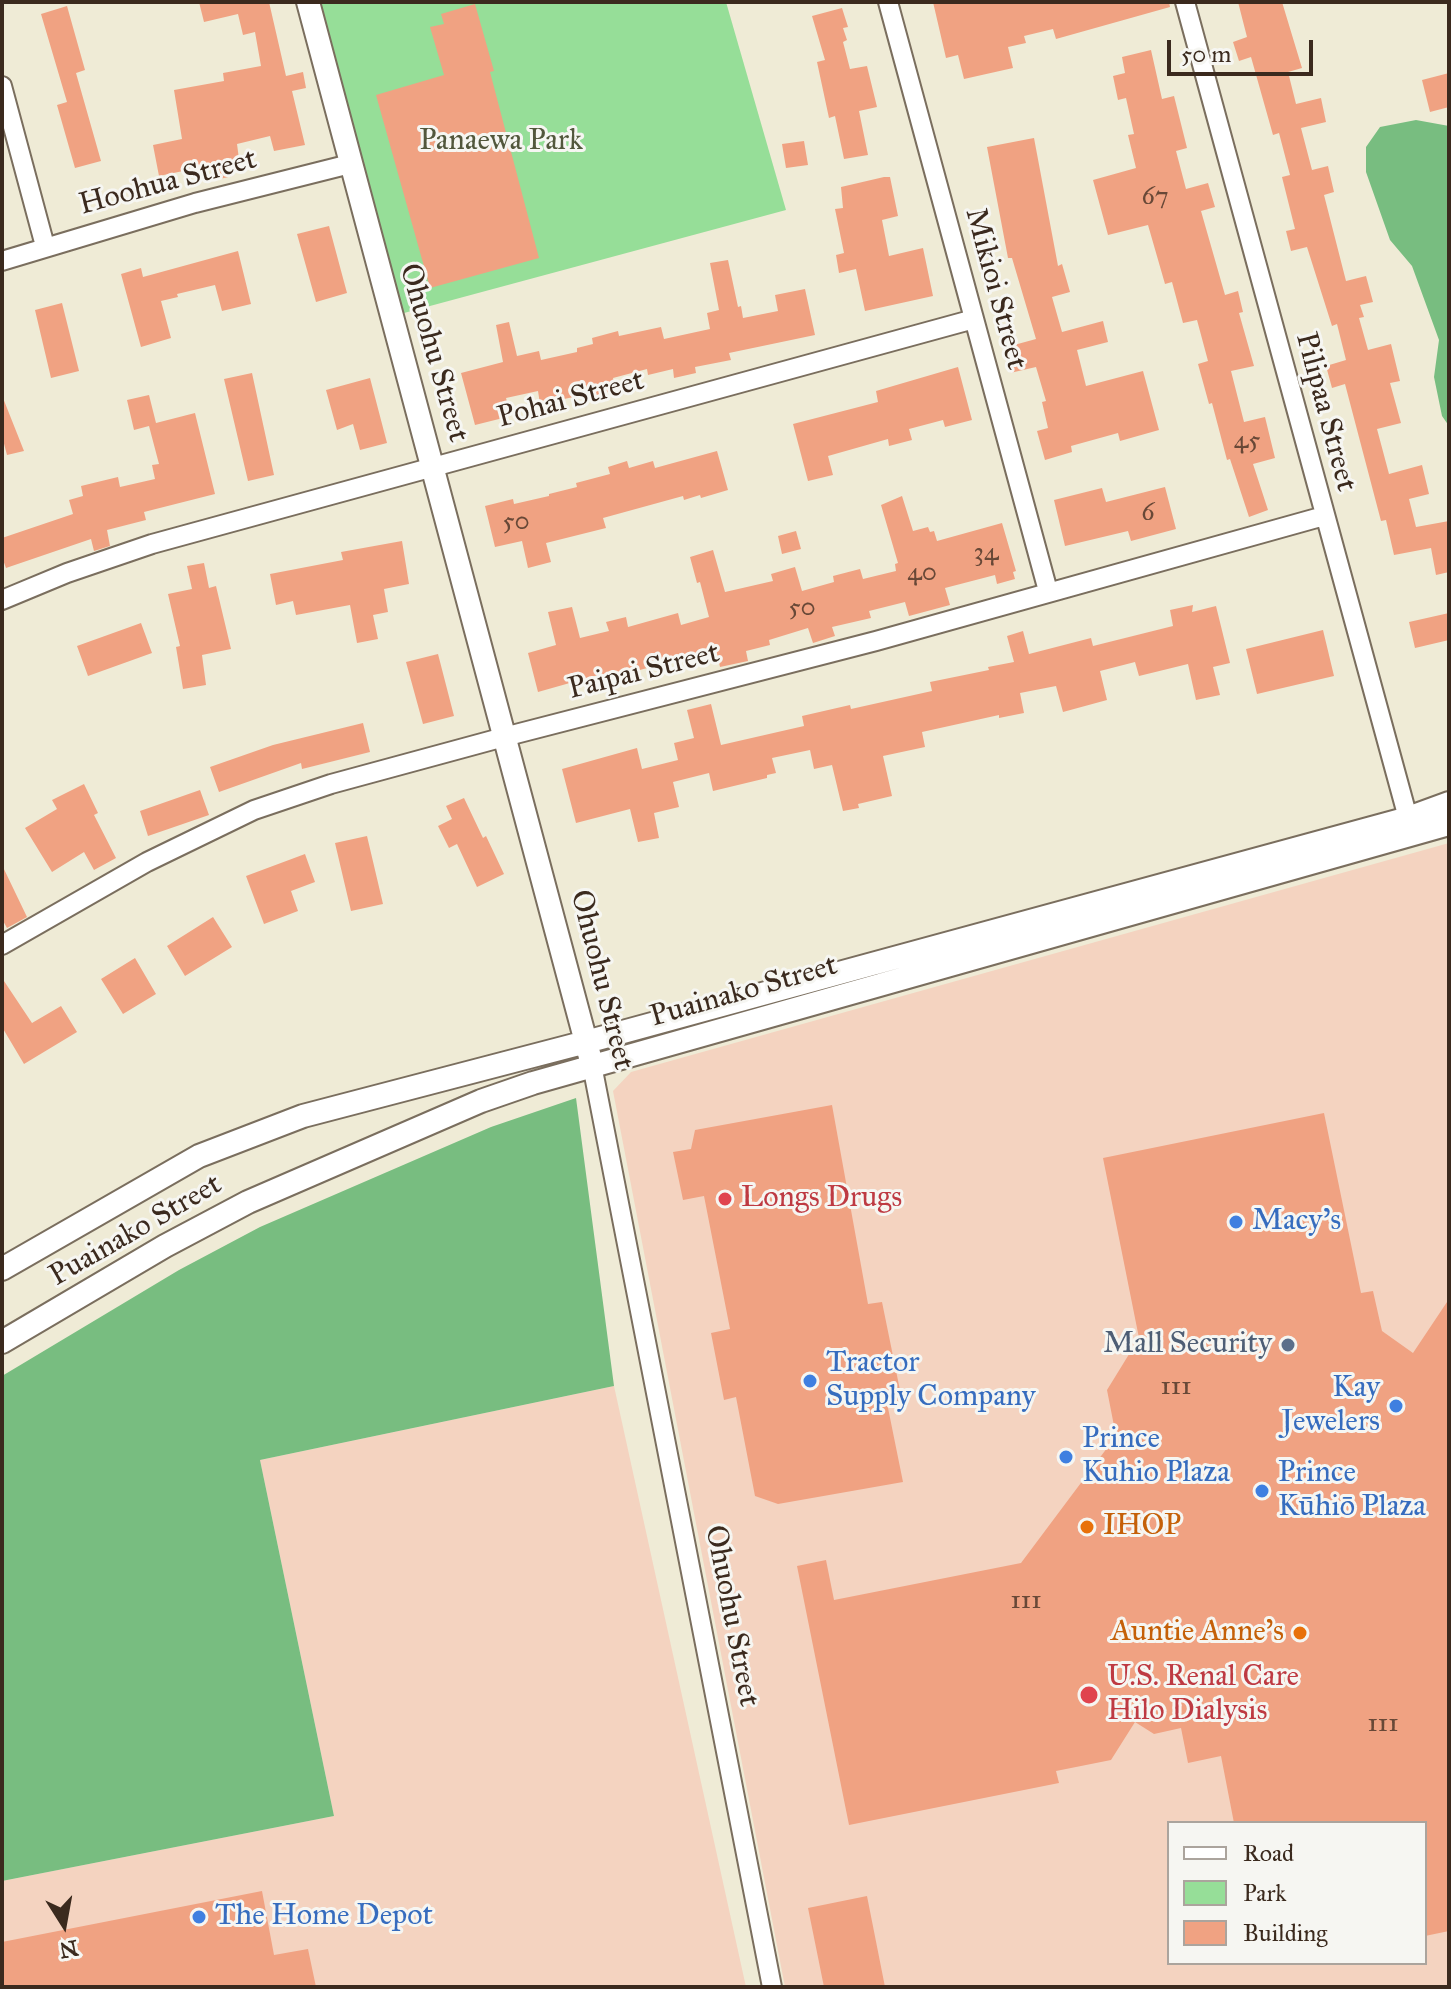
<!DOCTYPE html>
<meta charset="utf-8">
<style>
body{margin:0}
#map{position:relative;width:1451px;height:1989px;overflow:hidden;background:#efebd6;font-family:"IM FELL Great Primer",serif}
canvas{display:block}
.frame{position:absolute;inset:0;border:4px solid #3b2a1e;pointer-events:none}
.legend{position:absolute;left:1167px;top:1821px;width:260px;height:144px;box-sizing:border-box;background:#f6f6f2;border:2px solid #aba49d;margin:0;padding:10px 14px;list-style:none;font-size:24px;color:#3b2a1e}
.legend li{display:flex;align-items:center;gap:16px;height:40px}
.legend b{width:40px;border:2px solid #aba49d}
.north{position:absolute;left:24px;top:1885px;width:80px;height:80px;-webkit-text-stroke:6px #f6f6f2;paint-order:stroke;rotate:169deg;font-size:22px;font-weight:700;line-height:32px;text-align:center;color:#3b2a1e}
.north::after{content:'';display:block;margin:auto;width:28px;height:36px;background:#3b2a1e;clip-path:polygon(50% 0,100% 100%,50% 72%,0 100%)}
.scale{position:absolute;left:1167px;top:40px;width:146px;height:36px;box-sizing:border-box;border:4px solid #3b2a1e;border-top:0;padding-left:10px;font-size:24px;line-height:28px;white-space:nowrap;color:#3b2a1e;-webkit-text-stroke:6px #f6f6f2;paint-order:stroke}
</style>
<div id="map">
<canvas width="1451" height="1989"></canvas>
<div class="frame"></div>
<ul class="legend">
<li><b style="height:10px;background:#fff"></b>Road</li>
<li><b style="height:22px;background:#96de98"></b>Park</li>
<li><b style="height:22px;background:#f0a282"></b>Building</li>
</ul>
<div class="north">N</div>
<div class="scale">50 m</div>
</div>
<script>
const g = document.querySelector('canvas').getContext('2d');
g.lineJoin = 'round';
function fill(path, color) {
  g.fillStyle = color;
  g.fill(path, 'evenodd');
}
function stroke(path, color, width, dash) {
  g.strokeStyle = color;
  g.lineWidth = width;
  g.lineCap = dash ? 'butt' : 'round';
  g.setLineDash(dash || []);
  g.stroke(path);
}
function label(font, color, halo, rows, align = 'center') {
  g.font = font + ' "IM FELL Great Primer",serif';
  g.lineWidth = 6;
  g.setLineDash([]);
  g.textBaseline = 'middle';
  g.strokeStyle = halo;
  g.fillStyle = color;
  for (const [text, x, y, turn = 0] of rows) {
    g.save();
    g.translate(x, y);
    g.rotate((+turn || 0) * Math.PI / 180);
    g.textAlign = isNaN(turn) ? turn : align;
    if (halo) g.strokeText(text, 0, 0);
    g.fillText(text, 0, 0);
    g.restore();
  }
}
const built = new Path2D(`
 M1449,843v1144h-664l-172,-896 18,-19zM1169,1823h256v140h-256z
 M614,1386l132,601h-744v-106l332,-65 -74,-356z`);
const green = new Path2D(`
 M317,2h409l60,208 -382,103z`);
const forest = new Path2D(`
 M1416,120l33,6v300l-7,-10 -8,-39 5,-37 -27,-74 -22,-26 -24,-68v-25l14,-20z
 M576,1098l38,288 -354,74 74,356 -332,65v-505l177,-106 81,-43 231,-100z`);
const building = new Path2D(`
 M199,2h70l17,74 17,-4 3,16 -14,3 13,54 -31,6 -4,-15 -33,8 2,15 -9,2 3,15 -18,4 -3,-15 -53,11 -6,-31 29,-6 -8,-49 50,-9 -1,-8 38,-7 -6,-34 -12,3 -5,-21 -34,8z
 M933,2h236l1,5 -114,32 -3,-10 -29,7 2,7 -18,4 5,21 -49,11 -6,-24 -12,3z
 M1238,2h44l20,66 -14,4 8,32 25,-6 5,24 -25,6 11,42 16,-4 6,26 -10,3 22,86 20,-5 7,26 -13,3 4,12 -5,1 9,32 23,-6 9,37 -10,2 11,40 -24,6 12,45 33,-9 7,29 -20,5 7,28 33,-6v51l-13,3 -5,-27 -37,7 -8,-35 -5,1 -36,-137 -13,4 -6,-22 20,-6 -9,-36 -5,2 -25,-79 -16,4 -5,-20 9,-2 -13,-52 8,-2 -11,-42 -6,2 -22,-78 -12,4 -6,-19 14,-5z
 M475,4l19,67 -4,1 49,186 -109,30 -54,-193 68,-20 -14,-48 14,-3 -3,-10z
 M67,6l18,64 -9,3 25,88 -26,7 -18,-63 10,-3 -26,-88z
 M842,8l6,19 -5,1 4,12 -4,2 7,27 17,-3 10,41 -18,4 9,44 -24,4 -9,-43 -6,2 -12,-56 8,-2 -13,-44z
 M1151,50l11,49 12,-3 13,52 -11,3 10,38 22,-6 7,24 -14,4 24,84 13,-4 5,21 -4,1 15,53 -23,5 13,51 21,-5 10,41 -22,6 15,46 -19,7 -19,-58 -3,1 -15,-57 -3,1 -11,-40 10,-3 -11,-41 -14,3 -11,-41 -7,2 -17,-59 -40,10 -15,-55 43,-12 -8,-33 6,-1 -8,-36 -8,2 -5,-24 12,-3 -3,-16z
 M1449,73v34l-19,5 -8,-32z
 M1034,138l24,128 4,-2 8,28 -18,5 10,35 41,-11 5,21 -31,8 9,36 57,-15 16,59 -39,11 -2,-8 -47,13 1,6 -27,8 -8,-29 11,-3 -6,-26 4,-1 -10,-34 -26,6 -7,-25 33,-9 -24,-81h-4l-21,-111z
 M804,141l4,24 -22,3 -4,-24z
 M884,177h6l8,39 -16,4 7,36 34,-8 10,48 -68,15 -9,-42 -17,4 -3,-18 8,-2 -9,-44 8,-1 -2,-21z
 M329,226l18,67 -31,9 -19,-68z
 M238,251l13,53 -29,7 -7,-26 -38,9 1,3 -17,4 10,37 -30,9 -20,-73 20,-6 2,9z
 M728,260l10,47 3,-1 2,12 35,-7 -3,-16 30,-6 10,46 -86,18 2,7 -36,7 1,6 -22,5 -1,-9 -25,6 -1,-6 -34,9 3,12 -27,7 -1,-3 -48,10 -2,-13 -32,7 5,18 -36,9 -14,-52 42,-11 -7,-37 13,-3 8,34 22,-5 2,9 36,-8v-4l16,-4 -1,-6 26,-7 1,5 42,-9 3,12 46,-10 -3,-16 12,-3 -9,-47z
 M62,303l17,68 -28,7 -16,-68z
 M958,367l14,53 -27,7 -2,-7 -34,9 3,11 -23,6 -1,-7 -60,17 5,19 -25,6 -15,-57 85,-22 -2,-11z
 M252,373l22,102 -26,6 -24,-102z
 M370,378l17,65 -27,7 -7,-26 -16,6 -11,-40z
 M149,395l7,28 39,-10 20,81 -71,18 2,8 -39,10 3,16 -16,5 -3,-12 -85,29 -4,-11v-19l71,-24 -4,-14 14,-4 -2,-10 37,-9 2,10 35,-8 -3,-14 7,-1 -10,-38 -15,4 -7,-30z
 M3,398l21,53 -17,4 -5,-19z
 M717,451l11,39 -27,8 -1,-3 -16,5 -1,-4 -80,22 3,10 -60,15 5,19 -23,6 -6,-27 -27,6 -10,-41 28,-7 1,5 35,-8v-2l28,-7 -1,-4 34,-9 -2,-7 19,-6 2,7 24,-7 2,7z
 M1165,487l11,42 -45,12 -3,-10 -63,15 -11,-46 48,-12 4,14z
 M902,496l11,35 15,-4 2,5 4,-1 3,10 65,-18 14,48 -3,1 2,7 -18,5 -2,-9 -50,13 5,17 -41,11 -4,-14 -36,9 2,7 -39,9 3,9 -22,7 -5,-15 -39,12 1,5 -24,6 2,10 -28,6 -4,-18 -116,32 -2,-6 -60,17 -10,-39 28,-8 -8,-33 24,-5 8,31 29,-7 -3,-9 20,-5 2,10 50,-14 3,12 28,-8 -9,-35 -3,1 -7,-26 23,-7 12,42 48,-11 -2,-7 24,-7 7,24 32,-9 -1,-6 27,-7 3,10 33,-8 -1,-7 3,-1 -17,-58z
 M796,531l5,18 -19,5 -4,-18z
 M402,541l7,43 -25,5 4,23 -15,3 5,24 -21,4 -7,-38 -54,10 -3,-14 -17,4 -6,-31 73,-14 -2,-8z
 M204,563l5,25 7,-2 15,63 -29,6 4,30 -23,4 -7,-42 4,-1 -12,-52 24,-5 -5,-23z
 M1193,605l-1,7 24,-6 14,57 -17,4 7,28 -24,5 -8,-36 -49,12 -4,-14 -35,9 7,29 -44,12 -7,-26 -36,7 4,20 -25,5v-3l-77,17 3,15 -42,9 9,40 -34,8 1,4 -16,3 -11,-46 -18,4 -4,-19 -38,8 4,15 -9,2v3l-54,13 -4,-18 -36,9 6,25 -25,6 5,25 -21,4 -8,-33 -54,14 -14,-54 75,-21 5,21 36,-9 -4,-17 20,-5 -7,-28 24,-6 10,41 83,-19 -2,-10 48,-11 1,4 81,-18 -2,-9 59,-12 -1,-3 26,-5 -7,-26 16,-5 6,23 62,-16 2,8 80,-20 -3,-16z
 M1449,613v27l-34,8 -6,-26z
 M141,623l11,30 -64,23 -11,-30z
 M1323,630l11,46 -77,18 -11,-45z
 M438,654l16,62 -31,8 -17,-62z
 M363,723l7,29 -68,17 -1,-6 -82,29 -9,-25 63,-22z
 M84,784l14,29 -4,2 22,43 -22,12 -10,-18 -32,20 -27,-44 32,-19 -5,-9z
 M200,790l9,25 -61,21 -8,-25z
 M464,798l19,40 3,-2 18,38 -27,13 -20,-43 -8,4 -11,-22 14,-7 -6,-13z
 M367,836l16,68 -32,7 -16,-68z
 M305,854l10,28 -24,9 7,20 -34,13 -18,-48z
 M2,865l25,52 -20,11 -5,-9z
 M213,917l19,30 -47,29 -18,-30z
 M135,958l21,36 -33,20 -22,-35z
 M2,978l30,45 29,-17 16,26 -53,32 -22,-37z
 M832,1105l36,199 14,-2 20,98 -15,3 16,79 -125,22 -23,-8 -19,-99 -12,3 -13,-67 19,-4 -26,-133 -21,4 -10,-48 18,-3 4,-19z
 M1324,1113l37,180 12,-2 9,40 31,22 36,-54v632l-24,5v-113h-191l-13,-67 -33,7 -7,-35 -27,6 -19,-12 -24,38 -55,11 3,12 -210,42 -52,-259 29,-6 8,40 187,-37 95,-127 -9,-46 32,-52 -36,-180z
 M262,1891l12,64 34,-6 8,38h-314v-45z
 M867,1896l18,91h-61l-16,-79z`);
const minor = new Path2D(`
 M888,2l160,589
 M1185,2l226,827
 M2,86l43,160
 M2,261l193,-58 155,-39
 M2,600l65,-27 85,-29 822,-225
 M2,945l145,-83 107,-52 77,-26 173,-47 372,-96 448,-125
 M592,1065l180,922`);
const tertiary = new Path2D(`
 M308,2l282,1055
 M2,1269l197,-113 104,-40 283,-74 822,-224 41,-15
 M2,1342l163,-96 83,-44 233,-101 52,-18 916,-259`);
const markers = [
 [725,1199,8,"#e0444e"],
 [1236,1222,8,"#3f7fe0"],
 [1288,1345,8,"#5c6f8a"],
 [810,1381,8,"#3f7fe0"],
 [1396,1406,8,"#3f7fe0"],
 [1066,1457,8,"#3f7fe0"],
 [1262,1491,8,"#3f7fe0"],
 [1087,1527,8,"#e8710a"],
 [1300,1633,8,"#e8710a"],
 [1089,1695,10,"#e0444e"],
 [199,1917,8,"#3f7fe0"]
];
const numberNames = [
 ["67",1155,198],
 ["45",1247,442],
 ["6",1148,514],
 ["50",516,523],
 ["34",986,554],
 ["40",922,574],
 ["50",802,609],
 ["111",1176,1388],
 ["111",1026,1602],
 ["111",1383,1725]
];
const parkNames = [
 ["Panaewa Park",501,142]
];
const streetNames = [
 ["Hoohua Street",168,183,-15],
 ["Mikioi Street",995,289,75],
 ["Ohuohu Street",433,353,74],
 ["Pohai Street",571,400,-15],
 ["Pilipaa Street",1325,412,75],
 ["Paipai Street",644,672,-14],
 ["Ohuohu Street",601,980,76],
 ["Puainako Street",744,992,-16],
 ["Puainako Street",136,1231,-30],
 ["Ohuohu Street",731,1616,79]
];
const healthNames = [
 ["Longs Drugs",741,1199],
 ["U.S. Renal Care",1107,1678],
 ["Hilo Dialysis",1107,1712]
];
const shopNames = [
 ["Macy's",1252,1222],
 ["Tractor",826,1364],
 ["Supply Company",826,1398],
 ["Kay",1380,1389,"right"],
 ["Jewelers",1380,1423,"right"],
 ["Prince",1082,1440],
 ["Kuhio Plaza",1082,1474],
 ["Prince",1278,1474],
 ["Kūhiō Plaza",1278,1508],
 ["The Home Depot",215,1917]
];
const serviceNames = [
 ["Mall Security",1272,1345]
];
const foodNames = [
 ["IHOP",1103,1527],
 ["Auntie Anne's",1284,1633,"right"]
];
fill(built, '#f4d3c0');
fill(green, '#96de98');
fill(forest, '#78bd80');
fill(building, '#f0a282');
stroke(minor, '#7a6e5e', 22);
stroke(tertiary, '#7a6e5e', 26);
stroke(minor, '#fff', 18);
stroke(tertiary, '#fff', 22);
for (const [x, y, r, color] of markers) {
  const dot = new Path2D();
  dot.arc(x, y, r, 0, 2 * Math.PI);
  g.fillStyle = color;
  g.fill(dot);
  stroke(dot, '#f6f6f2', 3);
}
label('26px', '#684837', null, numberNames);
label('30px', '#52573c', '#f6f6f2', parkNames);
label('30px', '#3b2a1e', '#f6f6f2', streetNames);
label('30px', '#be3a42', '#f6f6f2', healthNames, 'left');
label('30px', '#366cbe', '#f6f6f2', shopNames, 'left');
label('30px', '#4e5e75', '#f6f6f2', serviceNames, 'right');
label('30px', '#c56008', '#f6f6f2', foodNames, 'left');
</script>
